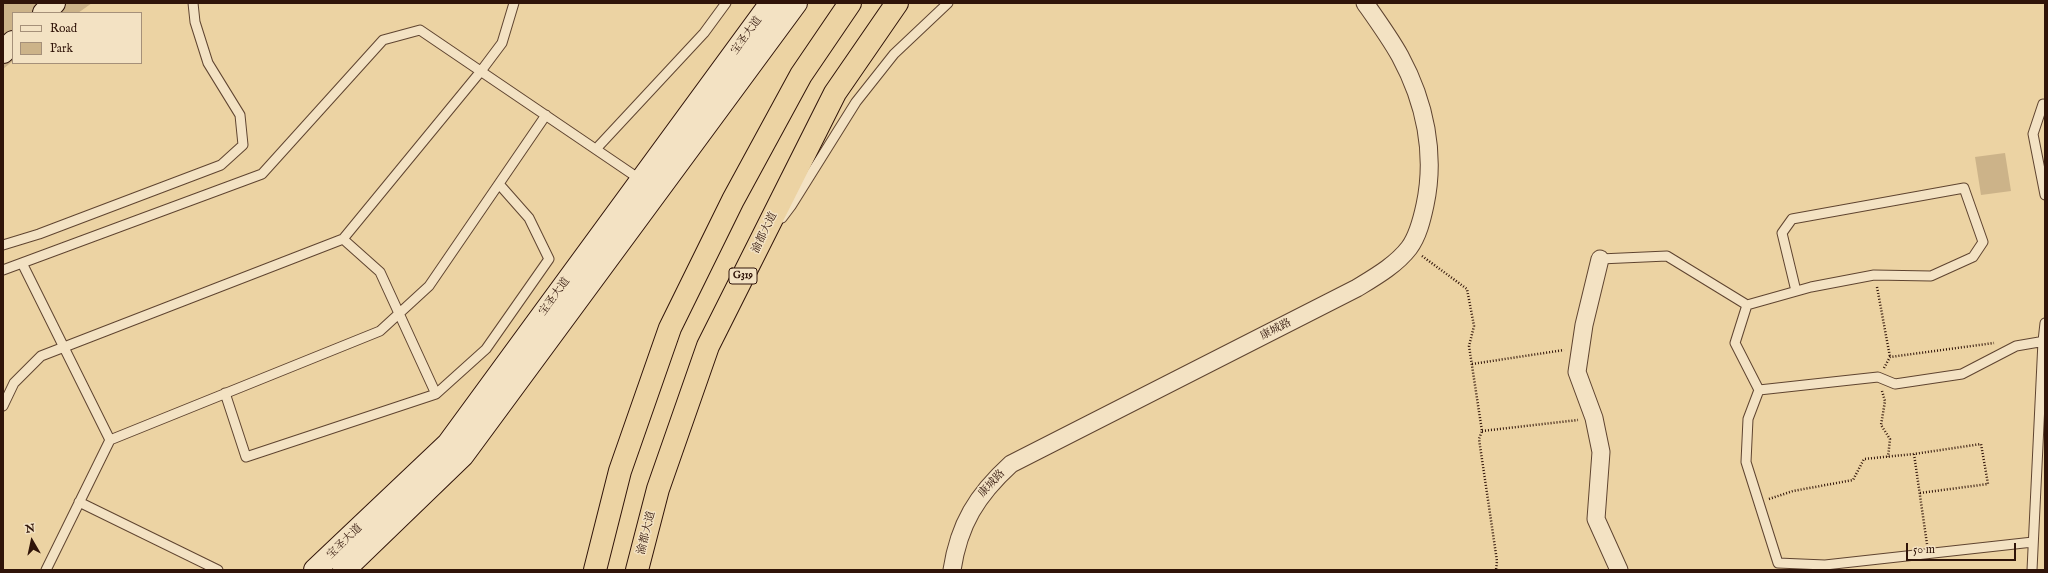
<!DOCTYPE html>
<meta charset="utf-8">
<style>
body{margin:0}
#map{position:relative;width:2048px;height:573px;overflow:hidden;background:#ecd3a3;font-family:"IM FELL English",serif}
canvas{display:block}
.frame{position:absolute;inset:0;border:4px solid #301409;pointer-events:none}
.legend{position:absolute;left:12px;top:12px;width:130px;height:52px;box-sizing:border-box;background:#f3e2c3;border:1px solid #a59079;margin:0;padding:5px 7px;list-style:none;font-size:12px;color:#301409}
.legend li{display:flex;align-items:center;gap:8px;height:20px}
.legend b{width:20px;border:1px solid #a59079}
.north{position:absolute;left:12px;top:521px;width:40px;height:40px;-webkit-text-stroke:3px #f3e2c3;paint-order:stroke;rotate:351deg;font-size:11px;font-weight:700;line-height:16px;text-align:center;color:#301409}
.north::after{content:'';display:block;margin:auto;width:14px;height:18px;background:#301409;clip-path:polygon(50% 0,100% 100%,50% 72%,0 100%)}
.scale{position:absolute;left:1906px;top:543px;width:110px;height:18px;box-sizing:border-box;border:2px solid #301409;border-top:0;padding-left:5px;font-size:12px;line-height:14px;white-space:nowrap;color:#301409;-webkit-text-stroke:3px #f3e2c3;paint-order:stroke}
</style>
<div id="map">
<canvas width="2048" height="573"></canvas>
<div class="frame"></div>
<ul class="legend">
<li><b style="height:5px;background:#f3e2c3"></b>Road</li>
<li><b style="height:11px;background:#ccb389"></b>Park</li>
</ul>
<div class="north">N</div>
<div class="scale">50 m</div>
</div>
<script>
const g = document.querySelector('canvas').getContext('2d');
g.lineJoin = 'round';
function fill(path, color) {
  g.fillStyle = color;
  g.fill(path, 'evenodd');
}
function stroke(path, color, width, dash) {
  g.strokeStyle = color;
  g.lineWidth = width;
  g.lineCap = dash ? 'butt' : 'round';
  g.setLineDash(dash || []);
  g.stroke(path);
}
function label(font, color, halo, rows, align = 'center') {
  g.font = font + ' "IM FELL English","Noto Serif SC",serif';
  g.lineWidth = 3;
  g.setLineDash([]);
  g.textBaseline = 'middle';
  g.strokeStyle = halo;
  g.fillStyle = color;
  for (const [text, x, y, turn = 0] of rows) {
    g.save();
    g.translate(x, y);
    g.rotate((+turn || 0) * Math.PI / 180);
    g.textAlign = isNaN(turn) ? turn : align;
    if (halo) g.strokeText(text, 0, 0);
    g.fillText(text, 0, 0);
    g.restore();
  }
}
const green = new Path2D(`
 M3,3h89l-14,10h-65v48l-10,8z
 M2005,153l6,38 -30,4 -6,-38z`);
const path = new Path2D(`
 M1422,256l45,33 7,37 -5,20 13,85 -3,8 18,122 -1,9
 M1877,287l13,70
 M1472,364l92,-14
 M1884,368l6,-11 104,-14
 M1882,391l3,10 -4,24 9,14 -2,18
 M1482,431l96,-11
 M1920,493l68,-9 -7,-40 -67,10 13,90
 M1769,499l24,-8 60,-11 11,-21 50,-5`);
const lane = new Path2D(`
 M2043,104l-10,30 12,61
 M596,149l108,-116 22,-30
 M782,218l9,-12 65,-104 38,-48 54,-51
 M343,239l37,33 56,122
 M3,245l36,-11 182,-69 22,-20 -3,-30 -32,-52 -13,-41 -2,-19
 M1600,259l67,-3 80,49 64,-18 63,-12 57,1 42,-19 10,-15 -19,-54 -172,31 -10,14 14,58
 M22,263l88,177
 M3,270l259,-96 121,-134 37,-10 221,150
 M1747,305l-12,38 24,47 119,-13 17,7 67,-10 54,-28 29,-5
 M1759,390l-11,29 -2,43 32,101 47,2 208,-23
 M225,393l21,64 190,-63 50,-45 63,-90 -20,-41 -30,-34
 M3,406l11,-23 27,-27 302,-117 138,-168 21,-28 12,-40
 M79,502l139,68
 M46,570l64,-130 270,-109 49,-45 117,-171
 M2032,570l11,-229 2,-18`);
const street = new Path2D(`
 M1600,259l-16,66 -7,47 17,46 7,34 -5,67 23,51
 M952,570c7,-46 25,-75 59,-106l346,-176c18,-11 39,-23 52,-40 9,-12 13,-29 16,-43 11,-51 0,-103 -25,-149 -10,-18 -23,-36 -35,-53`);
const secondary = new Path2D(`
 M44,13l10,-10
 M3,52l10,-10
 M315,570l133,-126 323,-441
 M344,570l119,-115 333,-452`);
const highway = new Path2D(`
 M595,570l25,-99 50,-143 63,-128 68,-125 49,-72
 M637,570l21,-81 50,-143 127,-253 62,-90`);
const shields = [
 [743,276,28]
];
const shieldNames = [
 ["G319",743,276]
];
const streetNames = [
 ["宝圣大道",747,36,-54],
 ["渝都大道",765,233,-64],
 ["宝圣大道",555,297,-54],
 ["康城路",1276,330,-27],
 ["康城路",992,484,-47],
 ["渝都大道",647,533,-76],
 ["宝圣大道",345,542,-44]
];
fill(green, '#ccb389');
stroke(lane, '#5f4430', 11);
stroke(street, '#5f4430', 19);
stroke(secondary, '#301409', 24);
stroke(highway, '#301409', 24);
stroke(path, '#301409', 2.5, [1, 2]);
stroke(lane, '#f3e2c3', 9);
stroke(street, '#f3e2c3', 17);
stroke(secondary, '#f3e2c3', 22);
stroke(highway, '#ecd3a3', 22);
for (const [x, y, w] of shields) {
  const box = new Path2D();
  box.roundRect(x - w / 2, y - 8, w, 16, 3);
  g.fillStyle = '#f3e2c3';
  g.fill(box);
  stroke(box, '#301409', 1);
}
label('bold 10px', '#301409', null, shieldNames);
label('11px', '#301409', '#f3e2c3', streetNames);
</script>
